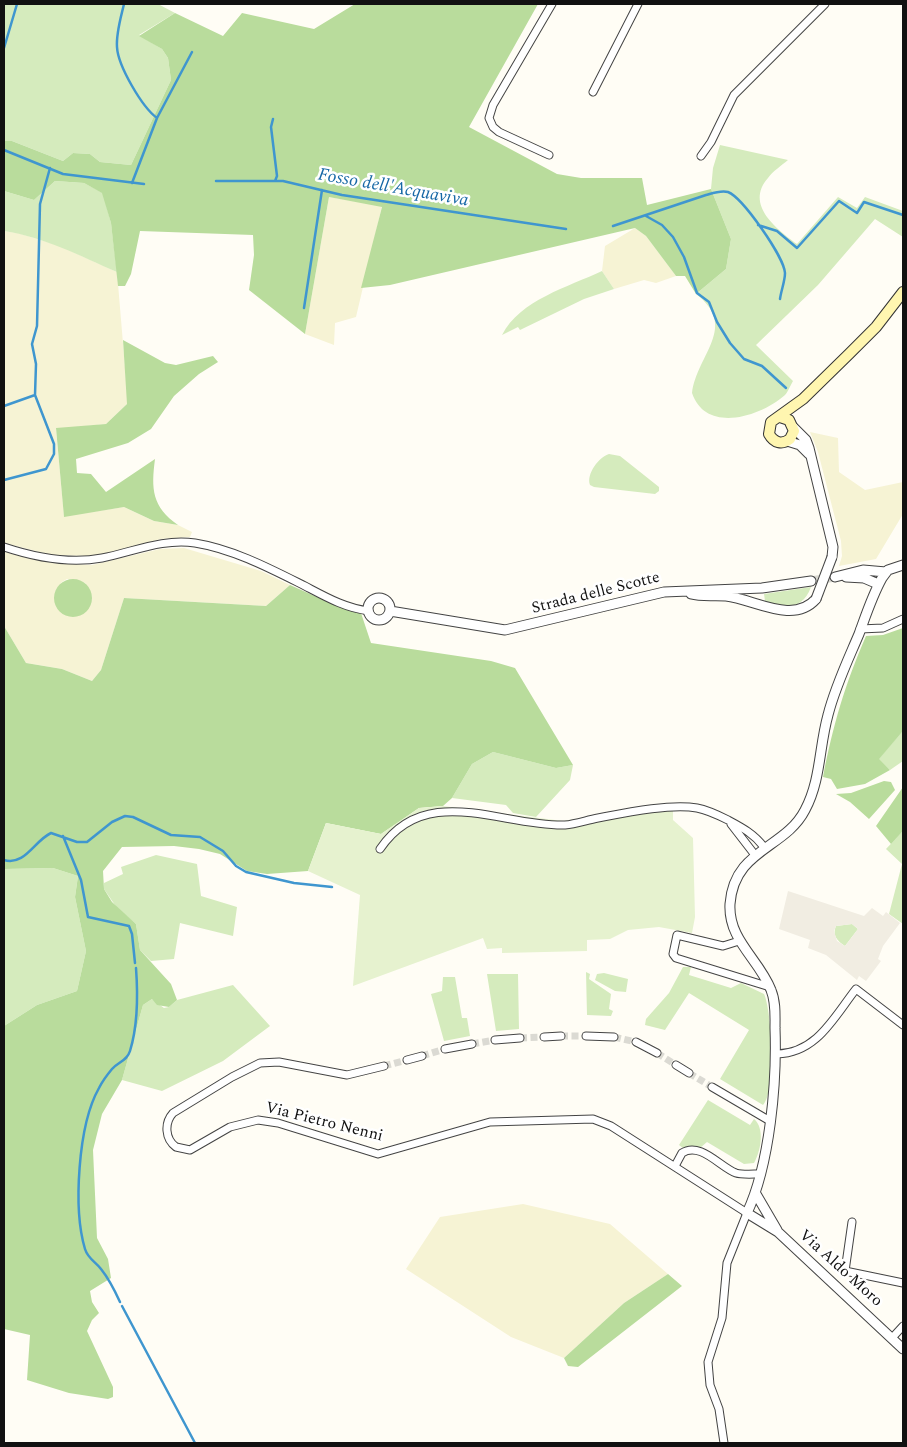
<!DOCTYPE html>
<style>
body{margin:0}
#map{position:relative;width:907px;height:1447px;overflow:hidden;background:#fffdf5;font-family:Spectral,serif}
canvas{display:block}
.frame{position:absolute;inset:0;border:5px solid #111;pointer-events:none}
</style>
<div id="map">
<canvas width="907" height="1447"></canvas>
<div class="frame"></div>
</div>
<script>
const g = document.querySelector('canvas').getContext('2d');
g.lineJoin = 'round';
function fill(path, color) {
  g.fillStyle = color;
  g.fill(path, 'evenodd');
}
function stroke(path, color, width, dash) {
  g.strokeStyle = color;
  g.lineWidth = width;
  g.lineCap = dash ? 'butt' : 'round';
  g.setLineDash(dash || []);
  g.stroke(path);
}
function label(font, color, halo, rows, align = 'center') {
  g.font = font + ' Spectral,serif';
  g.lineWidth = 5;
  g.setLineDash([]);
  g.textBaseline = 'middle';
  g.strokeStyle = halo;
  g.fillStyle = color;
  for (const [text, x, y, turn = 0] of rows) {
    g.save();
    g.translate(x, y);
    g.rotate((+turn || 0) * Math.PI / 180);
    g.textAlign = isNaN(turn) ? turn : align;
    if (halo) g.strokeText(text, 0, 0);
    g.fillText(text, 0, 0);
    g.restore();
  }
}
const farmland = new Path2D(`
 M329,197l53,9 -26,111 -21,6 -1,22 -29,-11z
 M635,228l11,8 30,40 -20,7 -12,-3 -30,9 -12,-18 3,-25z
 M4,231l14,2 42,13 57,26 11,131 -22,21 -50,5 8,87 60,-9 30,14 24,4 14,7 -2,5 -29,2 -60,16 -13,1 -36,-1 -48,-12z
 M810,432l28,6 1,34 26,18 38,-8v32l-27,45 -37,7 3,-10 -1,-15 -23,-89z
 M184,548l77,23 29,14 -24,21 -142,-8 -23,72 -9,11 -30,-12 -36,-6 -22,-37v-74l49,11 39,2 68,-16zM67,579h6l12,4 6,11 1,6 -37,3v-11l7,-10z
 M523,1204l87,20 58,50 -44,29 -60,55 -53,-21 -105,-68 34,-52z`);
const green = new Path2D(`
 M4,4h154l17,9 -36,22 23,14 6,9 3,22 -40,85 -31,-3 -10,-8 -17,-1 -10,8 -51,-20h-8z
 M720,145l68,15c-7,6 -15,11 -20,18 -24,27 10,52 29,66l41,-47 19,11 8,-11 38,14v26l-28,-18 -57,66 -62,60 37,36c-3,5 -5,11 -8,14 -25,22 -79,39 -93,-2 5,-39 47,-66 4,-99l30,-25 5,-30 -20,-50 2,-21z
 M55,181l29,2 19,10 8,30 6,49c-37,-16 -73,-35 -113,-41v-40l30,9z
 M602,271l12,18 -30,10 -64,31 -2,-3 -16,8c18,-35 66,-48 100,-64z
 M609,454l11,2 39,31v4l-4,3 -61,-7 -4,-2c-4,-11 9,-28 19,-31z
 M811,587c-9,24 -26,21 -46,14l-1,-7z
 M903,731v30l-13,9 -12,-11z
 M493,752l63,16 17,-3 -3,15 -34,37 -23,-4 -7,-8 -54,-7 20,-34z
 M903,831v93l-14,-10 13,-50 -16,-15z
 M156,855l41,9 4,32 36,11 -4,29 -53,-13 -6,36 -23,2 -11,-11 -4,-26 -19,-16 -13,-19v-6l19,-9 -2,-7z
 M53,868l25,8 -3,21 11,54 -9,40 -40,14 -33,21v-157z
 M852,924l6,5 -13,17c-8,-5 -13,-11 -9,-20z
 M683,967h8l-2,8 42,13 10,-5 23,11c8,16 12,100 -1,111l-43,-26 29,-49 -60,-37 -24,37 -20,-5 1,-6 23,-26z
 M586,972l4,2 -1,5 22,15 -2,15 4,2 -2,5 -24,-1z
 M604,973l24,6 -2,13 -11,-1 -20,-11 2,-6z
 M518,974l1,55 -23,2 -9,-57z
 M443,977h12l7,41h5l3,18 -26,5 -13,-47 11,-3z
 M233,985l37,41 -47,35 -61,30 -40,-11 21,-75 9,-6 12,9 5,-1 8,-7z
 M708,1100l42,25 4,-6c11,9 7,32 0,44l-10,1 -37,-22 -7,6 -10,-2 -7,2 -4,-3z`);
const forest = new Path2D(`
 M355,4h183l-69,123 88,47 24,4h61l5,27 64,-16 20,50 -5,30 -30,25 -11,-18h-9l-30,-40 -11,-8 -245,57 -29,3 21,-81 -53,-10 -24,137 -56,-44 5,-35 -1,-20 -113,-4 -9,43 -6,12h-7l-7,-63 -9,-30 -18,-10 -29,-2 -21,19 -30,-9v-50h8l51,20 10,-8 17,1 10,8 31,3 40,-85 -3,-22 -6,-9 -23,-13 36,-23 48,23 19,-23 72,16z
 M123,340l42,23 11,2 37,-9 5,6 -19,12 -25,22 -23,33 -23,14 -52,16 1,14 14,1 15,18 49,-33c-4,30 -3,48 23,66l-24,-4 -30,-14 -60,10 -8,-89 50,-4 21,-20z
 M54 598a19 19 0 1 1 38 0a19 19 0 1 1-38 0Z
 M290,585l54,24 17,4 10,30 120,18 24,7 58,97 -17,3 -63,-16 -21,12 -20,34 -9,8 -24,2 -38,26 -55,-11 -18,48 -41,3 -20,-3 -27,-17 -21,-5 -25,-3 -52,1 -19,24 1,18 8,13 24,22 4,26 31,34 6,16 -8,7 -12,-2 -5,-6 -9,6 -21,75 -20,34 -9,36 4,88 11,21 3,19 -21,13 2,11 7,11 -7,7 -5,11 26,56v10l-5,2 -39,-6 -42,-13 3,-45 -26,-6v-303l33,-21 40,-14 9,-40 -11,-54 3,-21 -25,-8 -49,1v-243l22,37 36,6 30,12 9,-11 23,-72 142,8z
 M903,628v103l-24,28 11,11 -25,14 -28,5 -6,-10 -8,-2c10,-52 22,-93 43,-141l17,-1z
 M884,781l7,1 4,8 -26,29 -19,-17 -14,-8 15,-1z
 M903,787v44l-12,13 -15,-18z
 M668,1274l14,12 -104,81 -10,-1 -4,-8 60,-55z`);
const pitch = new Path2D(`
 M673,803v17l20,18 2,79 -3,16 -33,-6 -31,3 -18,9 -23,1v11l-85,2v-5l-15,1 -4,-11 -130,48 7,-91 -52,-24 18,-48 55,11 38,-26 24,-2 120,15z`);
const plaza = new Path2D(`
 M788,891l76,25 8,-8 11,8 3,-4 14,11 -17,23 -5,13 3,2 -15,20 -7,-5 -2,4 -31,-25 -18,-7 2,-8 -31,-11zM852,924l6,5 -13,17 -8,-5 -3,-10 2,-5z`);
const stream = new Path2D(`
 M124,4c-3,13 -8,29 -7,43 1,19 25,60 40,71
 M4,48l13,-44
 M273,119l-2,8 6,49 -2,5
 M4,150l59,24 81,10
 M216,181h67l59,14 224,34
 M132,183l25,-65 35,-66
 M646,216l16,9 11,12 11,20 13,36 12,9 8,20 13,21 14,16 18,7 24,22
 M758,225l19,6 20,17 42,-47 18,12 7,-11 39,13
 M613,226l93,-31c7,-2 15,-5 22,-3 15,6 56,65 57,81 0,8 -4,18 -5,26
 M304,308l18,-118
 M4,406l31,-11
 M4,480l42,-11 8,-15v-10l-19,-49 1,-31 -4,-20 5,-18 3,-122 10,-36
 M63,836l18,44 7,37 41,9 3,8 3,29
 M4,860c21,6 30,-19 47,-27l26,9h10l25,-20 13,-6 8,1 38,18 29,2 23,14 13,15 10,6 48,11 38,4
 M120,1302c-5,-11 -11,-23 -19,-33 -5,-7 -13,-10 -16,-20 -12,-40 -7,-124 14,-161 3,-6 8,-13 13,-19 6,-7 15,-8 18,-18 8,-26 8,-56 6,-83
 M122,1306l73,137`);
const minorTunnel = new Path2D(`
 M561,1036h25
 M614,1037l22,5
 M520,1038l24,-1
 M472,1044l23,-4
 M657,1053l19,12
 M422,1056l23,-7
 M384,1066l23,-6
 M689,1073l23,14`);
const tertiaryTunnel = new Path2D(`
 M811,581l24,-4`);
const minor = new Path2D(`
 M593,92l45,-88
 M549,155l-50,-23 -6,-5 -4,-9 4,-13 59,-101
 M701,156l10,-14 23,-47 91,-91
 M4,547c30,10 66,17 98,11 31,-6 61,-20 93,-15 38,6 76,26 110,43 21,11 40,22 64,25
 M860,629l23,-1 20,-9
 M731,824l24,31
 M380,849c46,-68 122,-22 185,-24 11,-1 22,-5 33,-7 26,-5 73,-15 99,-10 11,2 21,7 31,12 15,8 26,14 36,27
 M739,941l-16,5 -46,-11 -4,19 3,4 94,29
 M586,1036l28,1
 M544,1037l17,-1
 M495,1040l25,-2
 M636,1042l21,11
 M445,1049l27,-5
 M777,1054c40,-1 57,-37 79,-65l47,36
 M407,1060l15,-4
 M676,1065l13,8
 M384,1066l-37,9 -68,-13 -19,1 -28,14 -59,36c-9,10 -8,26 3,34l14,3 40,-23 28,-7 20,3 100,31 112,-32 103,-3 18,7 136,87 -20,50 -5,55 -14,44 2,23 9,24 5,34
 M712,1087l58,34
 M675,1166l7,-13c18,-12 38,14 54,20 6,2 17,1 24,1
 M852,1222l-7,49 58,12
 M892,1338l11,-12`);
const tertiary = new Path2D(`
 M793,427l13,13 3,8 24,99 -1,10
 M787,441l13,4 9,9
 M903,565l-15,5 -6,8c-10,18 -16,37 -23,56 -11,26 -24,53 -31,81 -9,32 -7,65 -23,95 -20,39 -71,39 -75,94 -2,36 29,55 41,86 5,12 4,26 4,38 2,54 -5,136 -28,185l31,19 125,117
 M835,577l28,-7 23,2
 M846,577l18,1 14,6
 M691,594c11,3 23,1 35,2 28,3 67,29 90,3
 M368 609a11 11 0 1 1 22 0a11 11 0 1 1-22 0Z
 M390,611l115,19 159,-38 98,-4 49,-7
 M756,1194l21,36`);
const secondary = new Path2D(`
 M780,417l9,3 5,11 -4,8c-8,6 -16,4 -21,-5l2,-12 32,-23 46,-45 27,-27 27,-35`);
const tertiaryBridge = new Path2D(`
 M816,599l16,-42`);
const streetNames = [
 ["Strada delle Scotte",596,594,-14],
 ["Via Pietro Nenni",324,1123,14],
 ["Via Aldo Moro",840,1269,42]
];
const waterNames = [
 ["Fosso dell'Acquaviva",393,189,10]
];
fill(farmland, '#f6f3d4');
fill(green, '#d5ebbd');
fill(forest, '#b9dc9c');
fill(pitch, '#e6f2cf');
fill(plaza, '#f1ede2');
stroke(stream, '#3f96cf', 2.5);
stroke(minorTunnel, '#dbdad3', 7, [7, 3.5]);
stroke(tertiaryTunnel, '#dbdad3', 9, [9, 4.5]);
stroke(minor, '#444', 9);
stroke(tertiary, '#444', 11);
stroke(secondary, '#333', 12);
stroke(minor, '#fff', 7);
stroke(tertiary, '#fff', 9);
stroke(secondary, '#fff6b0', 10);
stroke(tertiaryBridge, '#444', 11, []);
stroke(tertiaryBridge, '#fff', 9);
label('16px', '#111', '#fff', streetNames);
label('italic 18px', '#1768a6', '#fff', waterNames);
</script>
